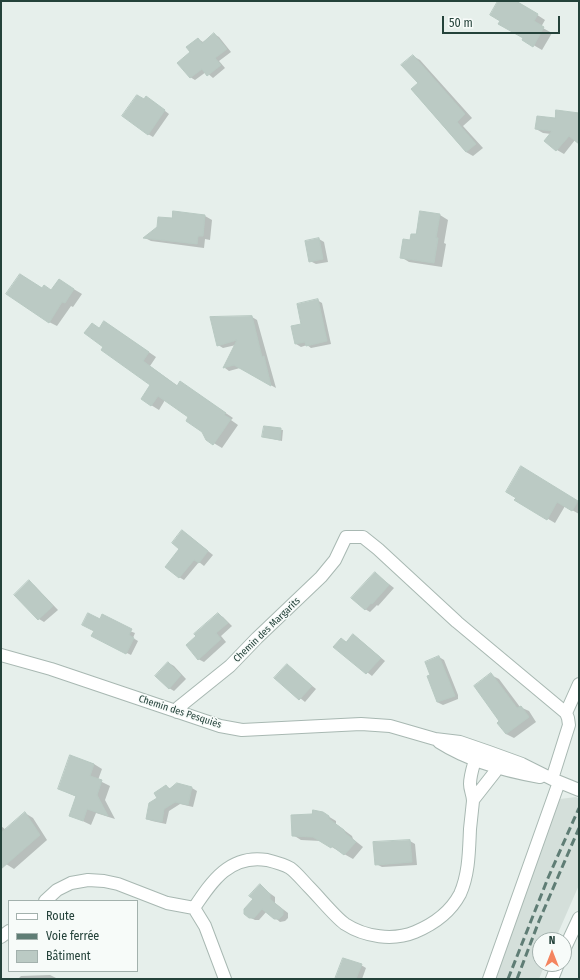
<!DOCTYPE html>
<meta charset="utf-8">
<style>
body{margin:0}
#map{position:relative;width:580px;height:980px;overflow:hidden;background:#e6efeb;font-family:"Fira Sans Condensed",sans-serif}
canvas{display:block}
.frame{position:absolute;inset:0;border:2px solid #24423a;pointer-events:none}
.legend{position:absolute;left:8px;top:900px;width:130px;height:72px;box-sizing:border-box;background:#f7fbf9;border:1px solid #a3b1ad;margin:0;padding:5px 7px;list-style:none;font-size:12px;color:#24423a}
.legend li{display:flex;align-items:center;gap:8px;height:20px}
.legend b{width:20px;border:1px solid #a3b1ad}
.north{position:absolute;left:532px;top:932px;width:40px;height:40px;box-sizing:border-box;background:#f7fbf9;border:1px solid #a3b1ad;border-radius:50%;rotate:0deg;font-size:11px;font-weight:700;line-height:16px;text-align:center;color:#24423a}
.north::after{content:'';display:block;margin:auto;width:14px;height:18px;background:#f4845f;clip-path:polygon(50% 0,100% 100%,50% 72%,0 100%)}
.scale{position:absolute;left:442px;top:16px;width:118px;height:18px;box-sizing:border-box;border:2px solid #24423a;border-top:0;padding-left:5px;font-size:12px;line-height:14px;white-space:nowrap;color:#24423a;-webkit-text-stroke:3px #f7fbf9;paint-order:stroke}
</style>
<div id="map">
<canvas width="580" height="980"></canvas>
<div class="frame"></div>
<ul class="legend">
<li><b style="height:5px;background:#fff"></b>Route</li>
<li><b style="height:5px;background:#5f7d75"></b>Voie ferrée</li>
<li><b style="height:11px;background:#bbcac4"></b>Bâtiment</li>
</ul>
<div class="north">N</div>
<div class="scale">50 m</div>
</div>
<script>
const g = document.querySelector('canvas').getContext('2d');
g.lineJoin = 'round';
function fill(path, color) {
  g.fillStyle = color;
  g.fill(path, 'evenodd');
}
function stroke(path, color, width, dash) {
  g.strokeStyle = color;
  g.lineWidth = width;
  g.lineCap = dash ? 'butt' : 'round';
  g.setLineDash(dash || []);
  g.stroke(path);
}
function label(font, color, halo, rows, align = 'center') {
  g.font = font + ' "Fira Sans Condensed",sans-serif';
  g.lineWidth = 3;
  g.setLineDash([]);
  g.textBaseline = 'middle';
  g.strokeStyle = halo;
  g.fillStyle = color;
  for (const [text, x, y, turn = 0] of rows) {
    g.save();
    g.translate(x, y);
    g.rotate((+turn || 0) * Math.PI / 180);
    g.textAlign = isNaN(turn) ? turn : align;
    if (halo) g.strokeText(text, 0, 0);
    g.fillText(text, 0, 0);
    g.restore();
  }
}
const built = new Path2D(`
 M576,797l3,2v86l-24,55h-15v24h5l-6,15h-46l56,-159 11,-21z`);
const shadow = new Path2D(`
 M499,1h17l29,19 -4,7 11,6 -10,17 -19,-11 1,-1 -23,-18z
 M214,34l5,3 12,15 -12,9 6,7 -12,10 -7,-6 -11,8 -5,-3 2,-25 6,-13 5,3z
 M413,56l7,4 52,58 -9,8 20,22 -10,8 -7,-4 -54,-62 7,-7z
 M144,100h7l18,14 -16,23 -5,-3z
 M579,114v29l-4,-3 -11,14 -7,-4 -6,-16 -8,-1 -7,-4 20,-10z
 M174,212l31,4 7,4 -2,20 -5,-1 -1,9 -53,-7 -6,-3 28,-18z
 M421,212l19,3 8,5 -4,23 2,1 -4,23 -33,-5 -8,-5 10,-16 6,-5z
 M319,239l5,3 4,20 -12,2 -6,-3z
 M21,275l22,14 9,2 15,-6 15,9 -9,13 -2,-1 -14,20 -8,-4z
 M317,300l5,3 9,41 -20,4 -4,-3 -6,2 -5,-3 -4,-17 10,-2z
 M252,317l5,3 19,68 -36,-20 -11,3 -4,-3 11,-23 -13,3 -5,-3z
 M105,322l51,35 -6,9 28,20 10,1 45,31 -2,2 7,5 -16,23 -15,-9 -4,-8 -13,-14 -25,-17 -6,10 -8,-5 1,-21 -48,-37 -12,-23 8,5z
 M265,427l18,3 -1,11 -18,-4z
 M524,469l55,33v12l-14,-8 -10,17 -39,-23z
 M188,535l25,20 -9,11 -5,-4 -15,18 -5,-3 2,-28z
 M375,573l19,15 -16,18 -1,-1 -7,7 -5,-3z
 M29,582l5,3 24,25 -14,12 -5,-3z
 M218,614l5,3 9,9 -11,10 5,6 -22,20 -6,-3z
 M100,620l35,13 -2,5 5,3 -7,14 -34,-17z
 M354,635l31,26 -13,15 -37,-29 12,-4z
 M439,657l5,3 14,35v4l-15,6 -6,-3 -6,-27z
 M169,663l5,3 12,13 -12,12 -5,-3z
 M287,665l29,24 -11,13 -29,-24z
 M491,675l8,4 21,28 9,4 7,11 -22,16 -8,-4 -5,-13z
 M71,756l23,8 8,5 -4,11 12,6 -5,14 10,19 -19,-6 -5,12 -21,-10 7,-18 -18,-8z
 M178,785l14,3 5,3 -4,16 -13,-3 -11,7 -3,13 -14,-3 -5,-2 11,-21 8,-12 5,3z
 M25,813l8,5 14,22 -33,29 -8,-5 -5,-7v-31l5,4z
 M323,813l13,8v3l16,12 1,3 10,8 -10,12 -32,-18 -20,-1 -8,-5 20,-20z
 M410,841l5,3 2,21 -35,2 -6,-3z
 M260,886l15,11v6l13,10v5l-3,3 -5,1 -13,-11 -8,9h-4l-6,-3z
 M361,965l5,3 -4,11h-26z
 M50,975l8,4h-40l3,-3z`);
const building = new Path2D(`
 M498,1h18l22,13 -4,7 10,6 -11,20 -11,-7 1,-2 -25,-14 2,-3 -10,-6z
 M214,33l13,16 -12,9 6,7 -14,11 -5,-7 -12,9 -13,-15 13,-11 -4,-5 12,-9 4,5z
 M413,55l52,59 -8,8 19,22 -10,8 -55,-63 7,-6 -17,-18z
 M137,95l7,4 2,-3 19,14 -17,25 -26,-19z
 M556,110l23,3v31l-10,-8 -13,15 -12,-10 8,-10 -17,-2 2,-13 18,2z
 M173,211l32,4 -2,21h-5l-1,8 -54,-6 14,-11 1,-10 14,1z
 M420,211l20,3 -4,24h2l-4,25 -34,-5 3,-19 7,1 1,-6h5z
 M319,238l4,21 -14,3 -4,-21z
 M20,274l22,14 2,-3 7,5 8,-11 15,10 -9,14 -3,-1 -13,21 -43,-29z
 M318,299l9,42 -21,5 -1,-4 -10,2 -4,-18 10,-2 -4,-20z
 M252,316l10,41 2,-1 7,30 -37,-21 -11,3 14,-28 -20,6 -7,-29z
 M104,321l45,31 -6,9 34,25 3,-5 46,32 -2,2 7,4 -18,26 -7,-5 -4,-8 -16,-11 2,-4 -30,-21 -7,10 -10,-7 9,-14 -49,-35 2,-3 -19,-14 8,-10 7,5z
 M264,426l17,2 -1,12 -18,-3z
 M521,466l57,35 -6,10 -15,-9 -10,18 -33,-20 2,-2 -10,-6z
 M182,530l26,21 -9,12 -5,-3 -15,18 -14,-11 14,-18 -7,-6z
 M375,572l14,13 -17,19 -1,-1 -6,7 -14,-12z
 M29,580l24,26 -15,14 -24,-25z
 M88,613l12,6 2,-5 30,15 -3,6 5,3 -8,16 -35,-18 3,-5 -12,-6z
 M218,613l10,10 -12,10 5,6 -23,21 -12,-15 10,-9 -2,-2z
 M353,634l28,24 -15,16 -33,-27 8,-9 5,4z
 M439,656l16,40 -18,6 -10,-26 3,-1 -5,-13z
 M168,662l13,13 -12,14 -14,-13z
 M287,664l25,22 -13,14 -25,-22z
 M491,673l26,35 4,-2 8,11 -23,17 -9,-11 2,-2 -25,-35z
 M70,755l24,9 -4,12 12,4 -5,15 11,21 -21,-7 -4,12 -14,-5 7,-20 -18,-7z
 M177,783l15,4 -4,18 -13,-3 -11,7 -2,13 -16,-3 3,-16 8,-5 -3,-5 12,-8 3,4z
 M313,810l10,2 6,4v3l15,11 1,3 11,9 -12,13 -12,-9 -1,2 -18,-11 -21,-1 -1,-21 21,-1z
 M25,812l15,23 -39,34v-36z
 M410,840l2,22 -37,3 -2,-23z
 M260,884l10,10v5l13,11v5l-4,4h-5l-12,-10 -8,9h-5l-5,-4v-5l9,-10 -4,-3z
 M343,958l19,6 -6,15h-21z`);
const minor = new Path2D(`
 M1,655l50,14 169,57 22,4 119,-6 29,2 45,13 25,3 29,10 33,12 30,15 27,11
 M177,712l2,-5 51,-41 27,-28 64,-61 14,-17 11,-23h17l15,12 79,73 109,91 2,5 1,7 -17,54
 M566,713l13,-29
 M439,742c30,19 66,29 101,35
 M45,901l12,-11 14,-7 17,-3 16,1 14,3 49,19 27,5
 M1,937l8,-6
 M564,950l15,-32
 M225,979l-20,-53 -11,-18c18,-27 36,-54 73,-48 8,2 16,4 23,8 7,5 13,13 19,19 10,10 26,30 36,37 20,13 48,17 70,8 19,-8 35,-19 45,-38 9,-20 9,-43 10,-65 1,-9 2,-18 3,-28 0,-6 -3,-11 -3,-17 0,-8 3,-17 5,-24l14,-8 7,15 -1,5 -22,28
 M489,979l70,-197
 M552,979l6,-15`);
const rail = new Path2D(`
 M508,979l40,-101 31,-70
 M517,979l22,-58 40,-93`);
const streetNames = [
 ["Chemin des Margarits",267,630,-44],
 ["Chemin des Pesquiès",180,712,18]
];
fill(built, '#d4dfda');
fill(shadow, '#0003');
fill(building, '#bbcac4');
stroke(building, '#b8c9c2', 1);
stroke(minor, '#a8b8b2', 14);
stroke(minor, '#fff', 12);
stroke(rail, '#5f7d75', 3, [8, 4]);
label('10px', '#24423a', '#f7fbf9', streetNames);
</script>
